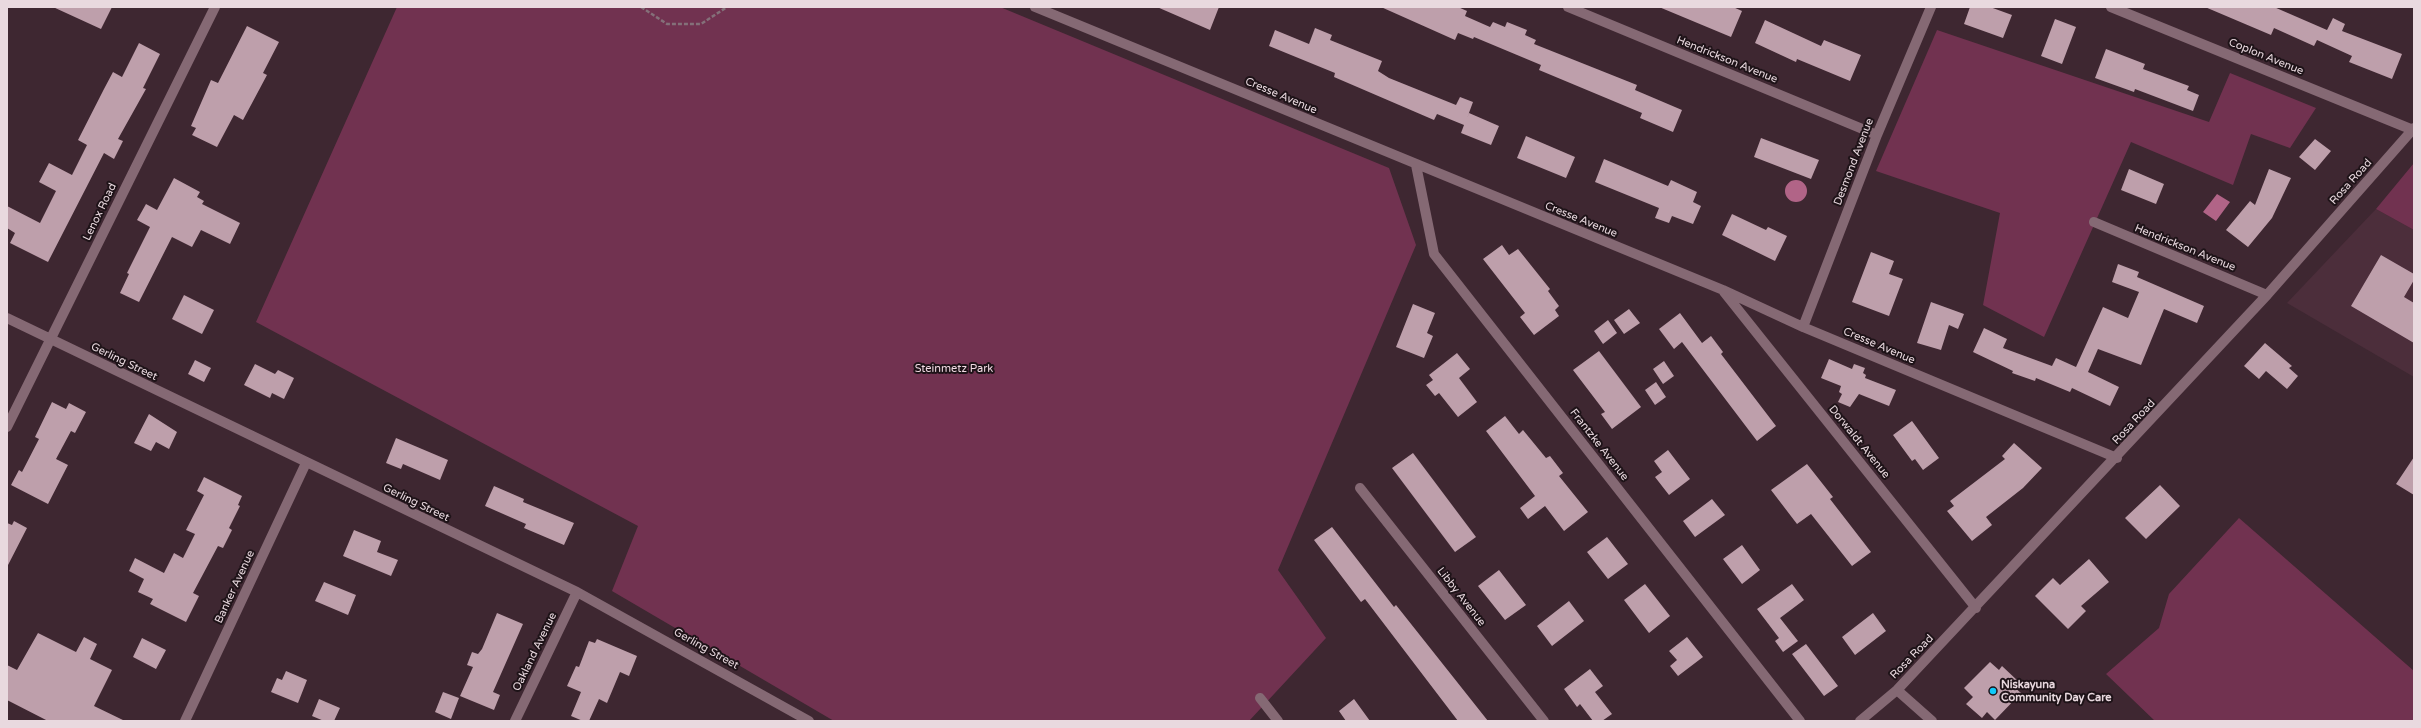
<!DOCTYPE html>
<style>
body{margin:0}
#map{position:relative;width:2421px;height:728px;overflow:hidden;background:#3e2731;font-family:"Varela Round",sans-serif}
canvas{display:block}
.frame{position:absolute;inset:0;border:8px solid #e9d9df;pointer-events:none}
</style>
<div id="map">
<canvas width="2421" height="728"></canvas>
<div class="frame"></div>
</div>
<script>
const g = document.querySelector('canvas').getContext('2d');
g.lineJoin = 'round';
function fill(path, color) {
  g.fillStyle = color;
  g.fill(path, 'evenodd');
}
function stroke(path, color, width, dash) {
  g.strokeStyle = color;
  g.lineWidth = width;
  g.lineCap = dash ? 'butt' : 'round';
  g.setLineDash(dash || []);
  g.stroke(path);
}
function label(font, color, halo, rows, align = 'center') {
  g.font = font + ' "Varela Round",sans-serif';
  g.lineWidth = 4;
  g.setLineDash([]);
  g.textBaseline = 'middle';
  g.strokeStyle = halo;
  g.fillStyle = color;
  for (const [text, x, y, turn = 0] of rows) {
    g.save();
    g.translate(x, y);
    g.rotate((+turn || 0) * Math.PI / 180);
    g.textAlign = isNaN(turn) ? turn : align;
    if (halo) g.strokeText(text, 0, 0);
    g.fillText(text, 0, 0);
    g.restore();
  }
}
const built = new Path2D(`
 M2376,209l38,21v147l-127,-74z`);
const green = new Path2D(`
 M397,7h603l389,161 27,77 -138,325 48,68 -77,83h-415l-222,-130 26,-65 -382,-204z
 M1937,30l272,92 21,-49 86,35 -26,40 -39,-14 -18,51 -102,-43 -87,195 -61,-32 17,-92 -124,-42z
 M2414,163v67l-38,-21z
 M2239,518l175,153v50h-259l-49,-47 53,-46 10,-34z`);
const water = new Path2D(`
 M1785 191a11 11 0 1 1 22 0a11 11 0 1 1-22 0Z
 M2217,194l13,8 -14,19 -13,-9z`);
const building = new Path2D(`
 M53,7h59l-11,22z
 M1157,7h62l-9,23z
 M1381,7h77l9,4 -2,5 25,11 3,-5 12,5 2,-5 20,8 -2,5 11,5 -2,4 103,41 -2,5 47,20 -9,22 -33,-14 2,-5 -103,-43 2,-5 -67,-28 -1,2 -15,-6 -3,7z
 M1659,7h74l9,4 -11,26z
 M1970,7h20l22,8 -9,23 -39,-14z
 M2205,7h69l53,23 6,-12 12,6 -3,7 60,23 -10,25 -43,-17 3,-6 -35,-16 -3,6 -40,-18 -3,7z
 M2055,19l21,8 -14,37 -21,-8z
 M1765,20l56,26 3,-6 37,15 -11,26 -53,-22 -1,3 -41,-19z
 M247,26l32,16 -16,31 4,2 -24,45 -9,-5 -17,32 -25,-12 4,-7 -5,-2 20,-46 7,3z
 M1315,28l17,7 -2,5 52,21 -4,10 11,7 67,27 4,-8 13,5 -7,19 3,-8 30,13 -8,19 -30,-12 3,-8 -27,-11 -3,6 -100,-43 1,-4 -66,-27 6,-16 34,14z
 M139,43l21,11 -17,34 3,1 -28,50 5,2 -9,18 -10,-6 -56,109 -38,-19 5,-10 -8,-5v-22l33,17 16,-32 -17,-9 10,-19 23,12 15,-30 -9,-5 26,-51 9,-17 9,5z
 M2106,49l39,15 -2,5 46,17 -2,4 12,5 -6,16 -58,-22 -1,3 -39,-14z
 M1526,136l49,21 -9,21 -49,-20z
 M1761,138l58,22 -8,19 -57,-22z
 M2315,139l16,12 -16,19 -16,-13z
 M1604,159l64,27 3,-6 26,12 -4,10 8,4 -8,18 -21,-8 -3,7 -14,-5 4,-10 -64,-26z
 M2129,169l35,15 -8,20 -35,-14z
 M2269,169l22,9 -19,40 -24,29 -22,-17 24,-29 5,4z
 M174,178l26,14 -3,5 7,4 -2,3 38,19 -10,21 -29,-14 -9,17 -20,-10 -33,65 -19,-9 9,-19 -2,-1 23,-46 -13,-7 9,-16 11,6z
 M1732,214l34,16 2,-3 19,9 -12,25 -53,-26z
 M1502,245l7,10 9,-6 32,40 -2,2 11,15 -4,4 4,6 -25,19 -14,-18 5,-4 -42,-54z
 M1871,252l23,9 -5,13 14,5 -14,37 -37,-14z
 M2381,255l33,19v6l-10,17 10,6v40l-63,-37z
 M2118,264l21,8 -2,5 67,29 -7,17 -33,-14 -23,56 -43,-16 -10,23 31,15 -9,19 -38,-18 -2,4 -34,-14 -1,3 -23,-8 1,-2 -40,-19 11,-24 23,11 -4,9 49,18 4,-8 20,9 27,-60 25,11 11,-26 -27,-10z
 M184,295l30,15 -12,24 -30,-15z
 M1931,302l33,12 -6,15 -9,-4 -8,25 -24,-7z
 M1413,304l22,9 -8,20 6,3 -9,22 -28,-11z
 M1629,309l11,14 -16,11 -10,-14z
 M1680,313l22,30 9,-7 12,16 -2,2 55,72 -19,15 -75,-99 -8,7 -15,-20z
 M1608,320l9,13 -14,11 -9,-13z
 M2265,343l27,23 -3,2 9,8 -11,13 -21,-18 -7,8 -15,-13z
 M1599,351l42,56 -29,22 -11,-15 4,-2 -32,-42z
 M1457,353l13,16 -11,9 18,24 -19,15 -19,-24 -4,3 -9,-11 7,-5 -4,-5z
 M1829,359l23,10 2,-5 11,4 -2,5 3,2 -1,3 31,12 -7,16 -30,-12 -9,13 -12,-5 4,-8 -3,-2 2,-6 -20,-8z
 M195,360l16,8 -7,14 -16,-8z
 M1664,361l10,15 -11,8 -10,-15z
 M255,364l20,10 3,-4 16,8 -10,21 -12,-6 -2,5 -26,-13z
 M1656,382l10,15 -11,8 -10,-15z
 M52,402l14,7 3,-6 17,9 -11,21 -4,-2 -15,28 12,6 -20,39 -37,-19 8,-15 3,2 17,-33 -4,-2z
 M149,414l28,18 -8,17 -13,-7 -5,9 -17,-8z
 M1505,416l14,18 4,-4 23,28 4,-2 13,17 -4,3 29,36 -24,19 -19,-25 -17,13 -8,-11 15,-12 -49,-65z
 M1912,421l27,37 -16,12 -8,-11 -3,2 -19,-26z
 M396,438l52,22 -8,20 -37,-16 -2,5 -15,-6z
 M2014,443l28,25 -19,20 -37,29 6,8 -20,16 -25,-30 7,-5 -4,-5 55,-42 -3,-3z
 M1668,450l22,29 -21,16 -14,-18 7,-5 -8,-11z
 M1413,453l63,84 -21,15 -63,-84z
 M2414,457v38l-18,-11z
 M1807,464l26,33 -3,2 41,53 -19,14 -41,-52 -14,10 -26,-34z
 M204,477l38,19 -4,9 2,1 -11,22 3,2 -9,18 -5,-2 -25,47 6,3 -13,26 -36,-18 3,-5 -15,-7 6,-13 -15,-8 6,-13 29,15 10,-20 9,5 12,-24 -9,-4 18,-35 -7,-4z
 M2160,485l20,21 -34,33 -21,-21z
 M494,486l30,13 -1,3 51,21 -10,22 -40,-17 2,-4 -41,-18z
 M1712,499l13,16 -30,22 -12,-16z
 M14,521l13,7 -20,39v-44l5,2z
 M1332,527l62,80 2,-2 92,116h-30l-93,-122 -4,3 -47,-62z
 M354,530l27,11 -4,11 21,8 -7,16 -48,-20z
 M1607,537l21,27 -20,15 -21,-27z
 M1742,545l18,25 -18,14 -19,-25z
 M2089,559l20,23 -28,24 5,5 -18,18 -33,-33 18,-18 7,7z
 M1499,570l27,35 -21,15 -27,-34z
 M324,582l32,13 -8,20 -33,-14z
 M1645,584l25,32 -21,17 -25,-33z
 M1792,584l12,16 -24,18 18,23 -15,11 -8,-11 4,-3 -22,-29z
 M1569,601l15,20 -32,25 -15,-20z
 M497,613l26,11 -30,68 7,3 -6,15 -34,-14 13,-29 -6,-2 5,-13 6,2 4,-5z
 M1873,613l13,18 -31,24 -13,-18z
 M38,633l38,19 8,-15 13,7 -7,15 22,11 -18,36 31,15h-77l-41,-21v-35l10,5z
 M1687,637l16,20 -25,19 -8,-10 7,-6 -8,-9z
 M142,638l24,12 -10,19 -23,-12z
 M597,639l40,17 -8,20 -9,-4 -13,31 -8,-4 -10,22h-6l-12,-5 10,-24 -14,-6 9,-20 3,1 10,-26 6,2z
 M1806,644l32,42 -14,10 -32,-42z
 M1990,662l9,8 3,-4 17,16 -5,5 7,6 -26,27 -8,-8 -5,6 -16,-14 7,-7 -9,-9z
 M1590,669l13,17 -8,6 17,22 -10,7h-9l-13,-17 -3,3 -13,-18z
 M286,671l21,9 -9,23 -27,-11 6,-14 5,2z
 M443,692l16,6 -8,21 -16,-7z
 M319,699l21,9 -6,13h-10l-12,-5z
 M1354,699l16,22h-24l-7,-10z`);
const path = new Path2D(`
 M641,7l26,17h34l26,-17`);
const minor = new Path2D(`
 M1035,7l688,283 80,37 314,131
 M1568,7l309,128
 M2111,7l302,123
 M1416,165l18,89 366,467
 M2094,222l173,73
 M1724,292l252,316
 M7,318l570,274 232,129
 M1803,327l74,-192 54,-128
 M7,427l208,-420
 M1360,488l184,233
 M1897,690l35,31
 M1260,698l18,23
 M185,721l121,-258
 M515,721l62,-129
 M1860,721l37,-31 370,-395 147,-167`);
const markers = [
 [1993,691,4,"#0fcafa"]
];
const streetNames = [
 ["Coplon Avenue",2266,57,22],
 ["Hendrickson Avenue",1727,60,22],
 ["Cresse Avenue",1281,96,23],
 ["Desmond Avenue",1854,162,-69],
 ["Rosa Road",2351,182,-48],
 ["Lenox Road",100,212,-64],
 ["Cresse Avenue",1581,220,22],
 ["Hendrickson Avenue",2185,248,22],
 ["Cresse Avenue",1879,346,23],
 ["Gerling Street",124,362,26],
 ["Rosa Road",2134,422,-47],
 ["Dorwaldt Avenue",1859,442,51],
 ["Frantzke Avenue",1599,445,52],
 ["Gerling Street",416,503,26],
 ["Banker Avenue",235,587,-65],
 ["Libby Avenue",1461,597,52],
 ["Gerling Street",706,649,29],
 ["Oakland Avenue",535,652,-64],
 ["Rosa Road",1912,657,-46]
];
const parkNames = [
 ["Steinmetz Park",954,369]
];
const poiNames = [
 ["Niskayuna",2001,685],
 ["Community Day Care",2001,698]
];
fill(built, '#4c2e3b');
fill(green, '#713250');
fill(water, '#b16487');
fill(building, '#be9fab');
stroke(path, '#847079', 2.5, [4, 2]);
stroke(minor, '#856974', 10);
for (const [x, y, r, color] of markers) {
  const dot = new Path2D();
  dot.arc(x, y, r, 0, 2 * Math.PI);
  g.fillStyle = color;
  g.fill(dot);
  stroke(dot, '#1e1318', 1.5);
}
label('11px', '#e9d9df', '#1e1318', streetNames);
label('11px', '#f1dae3', '#1e1318', parkNames);
label('bold 11px', '#e9d9df', '#1e1318', poiNames, 'left');
</script>
